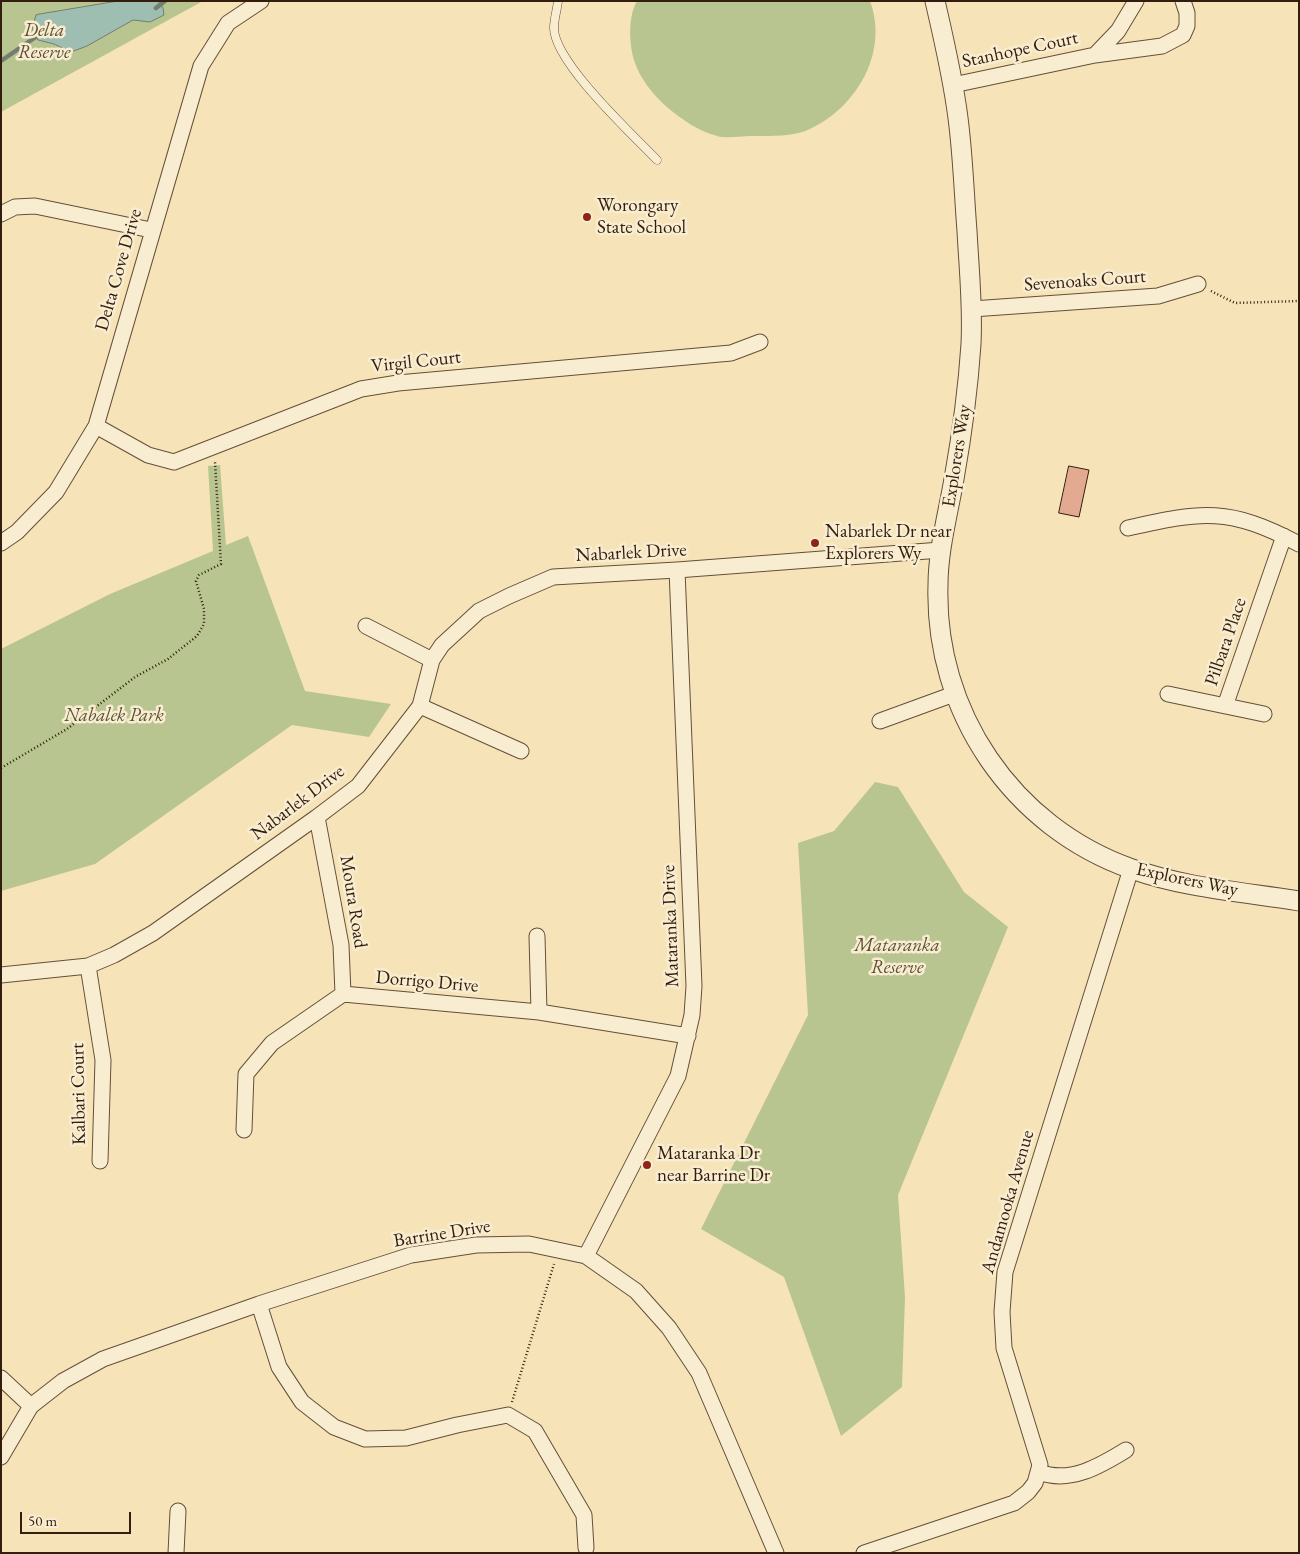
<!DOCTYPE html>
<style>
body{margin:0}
#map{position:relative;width:1300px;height:1554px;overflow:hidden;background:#f6e4b8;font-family:"EB Garamond",serif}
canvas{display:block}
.frame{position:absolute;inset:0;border:2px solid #331d0e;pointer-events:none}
.scale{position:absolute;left:20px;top:1512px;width:111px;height:22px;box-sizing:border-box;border:2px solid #331d0e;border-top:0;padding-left:6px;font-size:15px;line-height:18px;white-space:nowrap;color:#331d0e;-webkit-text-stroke:4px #f9edd1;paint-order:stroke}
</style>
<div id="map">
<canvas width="1300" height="1554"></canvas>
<div class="frame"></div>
<div class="scale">50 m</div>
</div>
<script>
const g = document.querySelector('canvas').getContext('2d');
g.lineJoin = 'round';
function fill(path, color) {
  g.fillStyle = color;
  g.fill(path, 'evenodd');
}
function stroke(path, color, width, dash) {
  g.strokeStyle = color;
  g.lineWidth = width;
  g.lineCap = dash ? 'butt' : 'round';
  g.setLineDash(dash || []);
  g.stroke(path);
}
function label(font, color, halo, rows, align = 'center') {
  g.font = font + ' "EB Garamond",serif';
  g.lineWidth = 5;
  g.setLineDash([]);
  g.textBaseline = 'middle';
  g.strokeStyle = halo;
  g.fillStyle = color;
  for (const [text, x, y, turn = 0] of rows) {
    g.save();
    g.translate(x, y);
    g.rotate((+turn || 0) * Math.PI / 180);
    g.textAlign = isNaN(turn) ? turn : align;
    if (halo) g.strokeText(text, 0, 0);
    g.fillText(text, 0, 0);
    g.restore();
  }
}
const green = new Path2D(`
 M1,1h202l-202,111z
 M637,1h233c19,51 -13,106 -60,128 -16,8 -41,7 -59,7 -11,0 -24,3 -34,0 -19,-5 -34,-16 -49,-28 -15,-13 -28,-29 -34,-48 -5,-17 -6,-44 3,-59z
 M220,465l6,80 22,-9 57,155 86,13 -22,33 -77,-12 -197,139 -94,27v-242l109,-55 103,-43 -5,-85z
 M875,782l23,5 66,105 44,35 -110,268 7,102 -3,90 -61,49 -57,-159 -83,-48 107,-214 -10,-172 36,-12z`);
const water = new Path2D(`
 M118,1h40l5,7 1,7 -14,7 -17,-2 -46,26 -16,6 -17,-8 -16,-4 -6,-12 4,-13z`);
const stream = new Path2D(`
 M156,8l9,-7
 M1,61l39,-27`);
const building = new Path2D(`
 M1069,466l20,4 -10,47 -20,-4z`);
const path = new Path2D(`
 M1211,291l24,12 64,-2
 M1,768l66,-39 68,-52 33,-18 29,-23 7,-12v-15l-8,-28 3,-6 22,-11 -6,-102
 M512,1402l42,-138`);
const service = new Path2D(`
 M558,1c-1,9 -4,18 -4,27 0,34 78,106 103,132`);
const minor = new Path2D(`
 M1095,55l23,-24 18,-30
 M953,85l142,-30 67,-9 21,-11 4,-9v-13l-4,-12
 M1,214l14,-7 20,-1 116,24
 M972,309l186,-13 40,-12
 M96,426l52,29 26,7 187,-73 37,-6 333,-30 29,-11
 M1128,528c75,-17 101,-21 171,16
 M1,543l16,-11 39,-40 40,-66 105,-360 27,-43 33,-22
 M366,626l66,34
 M1168,694l96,20
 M420,706l101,45
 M1225,706l59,-170
 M880,721l74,-27
 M317,817l24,128 2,49
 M537,936l2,76
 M88,966l15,94 -3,101
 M1,975l87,-9 26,-11 39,-22 164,-116 41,-31 62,-80 12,-46 10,-15 37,-34 30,-15 44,-19 124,-7 264,-20
 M244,1130l2,-56 26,-31 71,-49 196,18 149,24
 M586,1256l92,-180 14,-61 2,-29 -17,-416
 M259,1304l20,63 23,35 32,25 31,12 41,-1 51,-13 51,-10 27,16 49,84 2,33
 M1,1378l30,28
 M1,1457l30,-51 32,-25 40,-22 156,-55 152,-49 65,-10 53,-1 57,12 50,35 33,37 30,45 77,180
 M1039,1472c31,12 61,-6 87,-22
 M176,1553l2,-42
 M864,1553l150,-50 14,-11 7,-9 5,-18 -36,-117 -2,-36 3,-40 126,-403`);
const tertiary = new Path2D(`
 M935,1c9,39 18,77 23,117 5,38 6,75 9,113 2,38 6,75 4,113 -3,46 -9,90 -17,135 -6,35 -16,71 -16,106 -4,126 74,242 194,284 53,19 112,23 167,32`);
const markers = [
 [587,217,5,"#8f2418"],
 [815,543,5,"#8f2418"],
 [647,1165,5,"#8f2418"]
];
const parkNames = [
 ["Delta",44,31],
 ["Reserve",44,53],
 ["Nabalek Park",114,716],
 ["Mataranka",897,946],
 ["Reserve",897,968]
];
const streetNames = [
 ["Stanhope Court",1020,50,-12],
 ["Delta Cove Drive",119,270,-74],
 ["Sevenoaks Court",1085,281,-4],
 ["Virgil Court",416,362,-6],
 ["Explorers Way",957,456,-81],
 ["Nabarlek Drive",631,553,-3],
 ["Pilbara Place",1226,642,-71],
 ["Nabarlek Drive",298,803,-37],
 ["Explorers Way",1187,880,12],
 ["Moura Road",353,902,81],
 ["Mataranka Drive",671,926,-92],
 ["Dorrigo Drive",427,982,5],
 ["Kalbari Court",79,1094,-91],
 ["Andamooka Avenue",1008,1202,-74],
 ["Barrine Drive",442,1234,-9]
];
const poiNames = [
 ["Worongary",597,206],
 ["State School",597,228],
 ["Nabarlek Dr near",825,532],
 ["Explorers Wy",825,554],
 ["Mataranka Dr",657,1154],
 ["near Barrine Dr",657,1176]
];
fill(green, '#b9c591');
fill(water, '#9dbeb0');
stroke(water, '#737e6f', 1);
stroke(stream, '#737e6f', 4.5);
fill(building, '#e3a991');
stroke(building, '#331d0e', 1);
stroke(service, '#644f38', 9);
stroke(minor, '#644f38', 17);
stroke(tertiary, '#644f38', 21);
stroke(path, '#331d0e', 2.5, [1, 2.5]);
stroke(service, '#f9edd1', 8);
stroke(minor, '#f9edd1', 15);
stroke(tertiary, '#f9edd1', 19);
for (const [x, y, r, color] of markers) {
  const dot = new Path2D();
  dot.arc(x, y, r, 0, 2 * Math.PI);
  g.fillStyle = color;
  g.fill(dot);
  stroke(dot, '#f9edd1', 2);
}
label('italic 19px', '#5b4f35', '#f9edd1', parkNames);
label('19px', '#331d0e', '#f9edd1', streetNames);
label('19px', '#331d0e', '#f9edd1', poiNames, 'left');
</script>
